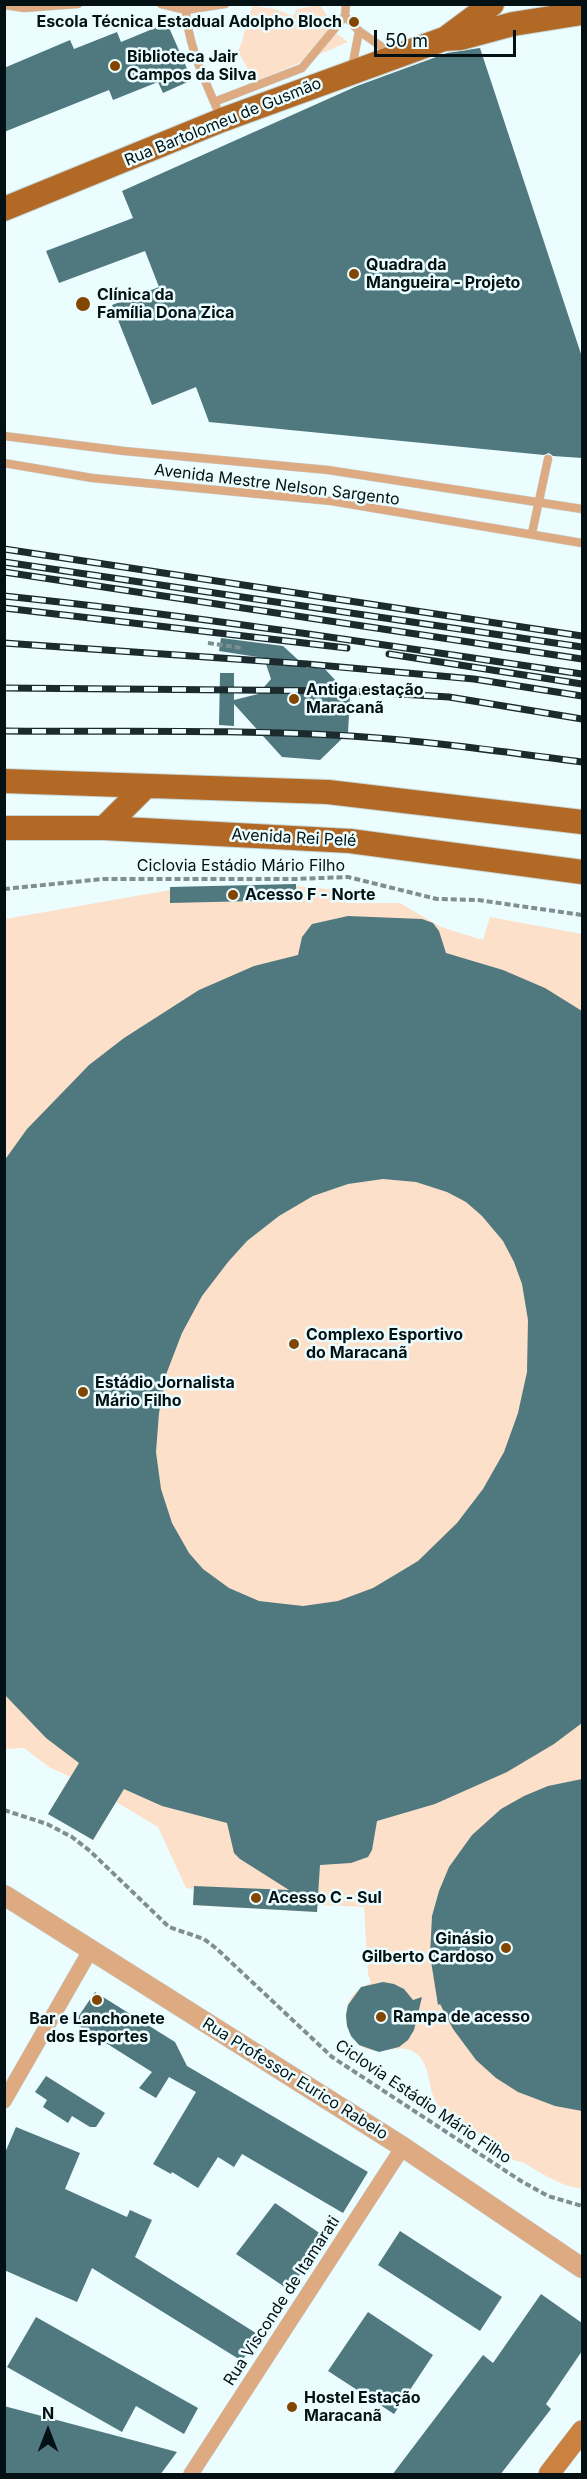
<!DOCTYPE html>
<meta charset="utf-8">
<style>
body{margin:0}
#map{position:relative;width:587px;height:2479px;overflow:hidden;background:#ebfdff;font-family:Inter,sans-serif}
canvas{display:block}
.frame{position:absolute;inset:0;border:6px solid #031114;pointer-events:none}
.north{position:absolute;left:18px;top:2401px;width:60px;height:60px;-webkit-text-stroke:4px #ebfdff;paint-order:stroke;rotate:0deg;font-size:16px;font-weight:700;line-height:24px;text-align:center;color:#031114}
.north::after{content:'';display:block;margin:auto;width:21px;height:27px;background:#031114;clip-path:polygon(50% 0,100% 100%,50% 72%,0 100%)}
.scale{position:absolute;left:374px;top:30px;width:142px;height:27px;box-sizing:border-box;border:3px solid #031114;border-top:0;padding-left:8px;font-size:18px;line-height:21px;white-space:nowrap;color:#031114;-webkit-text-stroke:4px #ebfdff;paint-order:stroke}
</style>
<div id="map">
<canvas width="587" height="2479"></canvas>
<div class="frame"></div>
<div class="north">N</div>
<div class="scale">50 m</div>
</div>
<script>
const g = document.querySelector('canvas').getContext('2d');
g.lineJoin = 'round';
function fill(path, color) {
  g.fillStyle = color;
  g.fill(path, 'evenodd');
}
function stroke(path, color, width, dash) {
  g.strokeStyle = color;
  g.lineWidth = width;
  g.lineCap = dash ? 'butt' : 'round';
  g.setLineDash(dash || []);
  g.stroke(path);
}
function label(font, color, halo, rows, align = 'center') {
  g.font = font + ' Inter,sans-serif';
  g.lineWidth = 5;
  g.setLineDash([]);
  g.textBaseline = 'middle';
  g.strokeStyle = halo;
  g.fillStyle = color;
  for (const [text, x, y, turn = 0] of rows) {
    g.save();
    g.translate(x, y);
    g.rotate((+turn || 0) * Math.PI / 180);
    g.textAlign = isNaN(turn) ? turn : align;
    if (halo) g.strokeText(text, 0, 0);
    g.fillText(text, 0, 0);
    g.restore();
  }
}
const green = new Path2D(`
 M320,5l8,12v10l20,15 -93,40 -17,-31c8,-14 6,-31 15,-45l23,3 17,7 4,-7z
 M296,884v2l42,4 6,6 2,7h54l41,24 42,13 7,-23 92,17v1255c-22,-3 -39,-15 -58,-26 -4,-2 -8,-1 -12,-4 -10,-8 -18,-16 -29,-23 -8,-5 -17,-6 -25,-11 -6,-4 -1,-3 -5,-7 -3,-4 -10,-7 -14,-12 -12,-15 -7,-35 -20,-50 -21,-22 -52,15 -70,-26 -4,-8 -4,-18 -1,-26 4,-11 13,-17 23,-21l-3,-9 -4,-67 -46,-2 -1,7 -124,-7 1,-16 -8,-1 -28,-61 -42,-25 -23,38 -45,-26 22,-37 -21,-10 -25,-19 -19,1v-830l165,-29z`);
const building = new Path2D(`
 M167,23l25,57 -29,13 -5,-11 -45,18 -4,-10 -105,42v-64l66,-28 4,9 43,-17 4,10z
 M480,48l102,309v101l-29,-2 -4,-3 -5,2 -335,-33 -13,-35 -44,18 -40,-100 47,-18 -14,-36 -86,32 -13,-32 87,-33 -11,-27 235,-105 90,-33z
 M221,638l62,8 24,22h17l26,28 -2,37 -28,27 -38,-3 -48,-53v22l-15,-1 1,-52h14v27l24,-6 13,-15 -7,-21 -45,-7z
 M296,884v16l-126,3v-16z
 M348,916l74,3 11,4 6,8 7,22 57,17 42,18 37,23v712l-28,21 -47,28 -72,32 -58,17 -5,29 -4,7 -17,6 -31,2 -3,47 -124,-7 1,-19 95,4 -49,-31 -6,-6 -7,-30 -65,-17 -38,-17 -31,51 -45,-26 31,-51 -33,-25 -42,-44v-533l23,-32 62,-64 35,-27 75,-48 55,-24 44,-11 4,-18 10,-13zM383,1179l33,3 31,10 19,10 16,14 21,25 11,21 8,22 6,36 -1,52 -9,41 -14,39 -21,37 -26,34 -39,38 -45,27 -35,13 -35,5 -44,-5 -30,-13 -26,-19 -14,-16 -17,-30 -11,-34 -5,-37 3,-39 8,-41 15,-39 20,-37 26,-34 19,-21 32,-25 34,-20 35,-12z
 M582,1779v332l-27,-5 -37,-14 -22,-14 -20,-18 -23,-31 -13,-25 -2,1 -8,-50 2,-39 7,-25 10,-24 23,-32 29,-26 23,-13 24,-10z
 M383,1982l11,2 10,5 9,11 9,-3 -8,33 -6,10 -9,7 -20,5 -20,-7 -8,-9 -4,-10 -1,-11 2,-10 13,-18z
 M95,1992l80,50 12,24 181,106 -25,41 -101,-59 -8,13 -16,-10 -20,31 -26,-16 -1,2 -18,-10 43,-72 -27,-15 -13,21 -17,-10 13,-16 -78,-49z
 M46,2076l59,37 -9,14h-6l-18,-11 -4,7 -25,-16 4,-7 -12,-8z
 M16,2127l64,26 -15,36 62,28 3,-7 22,10 -17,37 124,78 -17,26 -150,-93 -15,34 -73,-32v-115z
 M275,2203l55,37 -13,18 -4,-2 -24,34 -53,-36z
 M400,2231l102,66 -22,34 -102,-66z
 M541,2294l41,29v28l-36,53 5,5 -51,66h-108l91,-120 10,8z
 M368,2312l65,43 -39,59 -66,-43z
 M36,2317l162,91 -14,26 -48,-28 -14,26 -115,-65z
 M4,2406l132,35 41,11 -17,23h-156z`);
const path = new Path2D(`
 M208,643l34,5
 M4,889l99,-10h192l53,-2 89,22 41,1 104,15
 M4,1810l43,14 25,13 18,14 79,76 35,12 13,10 115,108 189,124 27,15 34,10`);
const service = new Path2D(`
 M161,4l25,6 39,-6
 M186,4c-1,37 21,81 35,114
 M4,5l20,3 54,-4
 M345,16l14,15 33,23
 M352,68l7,-37
 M214,102l88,-34 43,-52 1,-12
 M4,436l120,15 204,19 254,39
 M4,463l88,15 239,23 251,42
 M532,533l16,-74`);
const minor = new Path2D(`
 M4,2101l86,-150
 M191,2474l212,-327`);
const tertiary = new Path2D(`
 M4,1895l399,252 179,121`);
const secondary = new Path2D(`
 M549,2474l33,-43`);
const primary = new Path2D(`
 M449,36l43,-32
 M4,209l218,-89 222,-81 17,-1 52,-14 69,-11
 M4,781l324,11 254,30
 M4,828h100l246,13 232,31
 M104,828l41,-41`);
const rail = new Path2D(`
 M4,549l578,87
 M4,562l578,85
 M4,572l578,87
 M4,596c194,20 386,50 578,78
 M4,608l343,40
 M4,643l303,21 167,15 108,17
 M389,654l193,30
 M4,688l346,3 99,6 133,22
 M4,731c116,1 232,-2 347,5 78,5 155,16 231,26`);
const markers = [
 [354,22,6,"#824601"],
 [115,66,6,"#824601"],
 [354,274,6,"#824601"],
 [83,304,8,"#824601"],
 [294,699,6,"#824601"],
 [233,895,6,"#824601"],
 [294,1344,6,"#824601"],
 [83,1392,6,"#824601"],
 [256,1898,6,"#824601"],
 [506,1948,6,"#824601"],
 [97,2000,6,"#824601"],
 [381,2017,6,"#824601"],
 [292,2407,6,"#824601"]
];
const poiNames = [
 ["Escola Técnica Estadual Adolpho Bloch",342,22,"right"],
 ["Biblioteca Jair",127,57],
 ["Campos da Silva",127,75],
 ["Quadra da",366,265],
 ["Mangueira - Projeto",366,283],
 ["Clínica da",97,295],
 ["Família Dona Zica",97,313],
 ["Antiga estação",306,690],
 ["Maracanã",306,708],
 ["Acesso F - Norte",245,895],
 ["Complexo Esportivo",306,1335],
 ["do Maracanã",306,1353],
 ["Estádio Jornalista",95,1383],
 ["Mário Filho",95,1401],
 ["Acesso C - Sul",268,1898],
 ["Ginásio",494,1939,"right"],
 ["Gilberto Cardoso",494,1957,"right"],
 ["Rampa de acesso",393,2017],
 ["Bar e Lanchonete",97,2019,"center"],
 ["dos Esportes",97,2037,"center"],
 ["Hostel Estação",304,2398],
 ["Maracanã",304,2416]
];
const streetNames = [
 ["Rua Bartolomeu de Gusmão",223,122,-22],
 ["Avenida Mestre Nelson Sargento",277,485,7],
 ["Avenida Rei Pelé",294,838,3],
 ["Ciclovia Estádio Mário Filho",241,866],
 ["Rua Professor Eurico Rabelo",295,2079,32],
 ["Ciclovia Estádio Mário Filho",423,2102,34],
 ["Rua Visconde de Itamarati",282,2301,-57]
];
fill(green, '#fde0c9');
fill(building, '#50797f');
stroke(service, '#c6d7d9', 9);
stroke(minor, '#c6d7d9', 16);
stroke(tertiary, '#c6d7d9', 21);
stroke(secondary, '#c6d7d9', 22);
stroke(primary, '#c6d7d9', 26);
stroke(path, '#7e8e91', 4, [6, 3]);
stroke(service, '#ddaa82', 8);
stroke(minor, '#ddaa82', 15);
stroke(tertiary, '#ddaa82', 20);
stroke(secondary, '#cb8140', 21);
stroke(primary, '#b26925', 24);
stroke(rail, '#1c2a2d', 7);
stroke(rail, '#ebfdff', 4.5, [14]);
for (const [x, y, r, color] of markers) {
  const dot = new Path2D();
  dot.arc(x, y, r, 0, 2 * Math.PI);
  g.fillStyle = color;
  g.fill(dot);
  stroke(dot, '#ebfdff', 2);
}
label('bold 16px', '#031114', '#ebfdff', poiNames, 'left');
label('16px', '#031114', '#ebfdff', streetNames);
</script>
